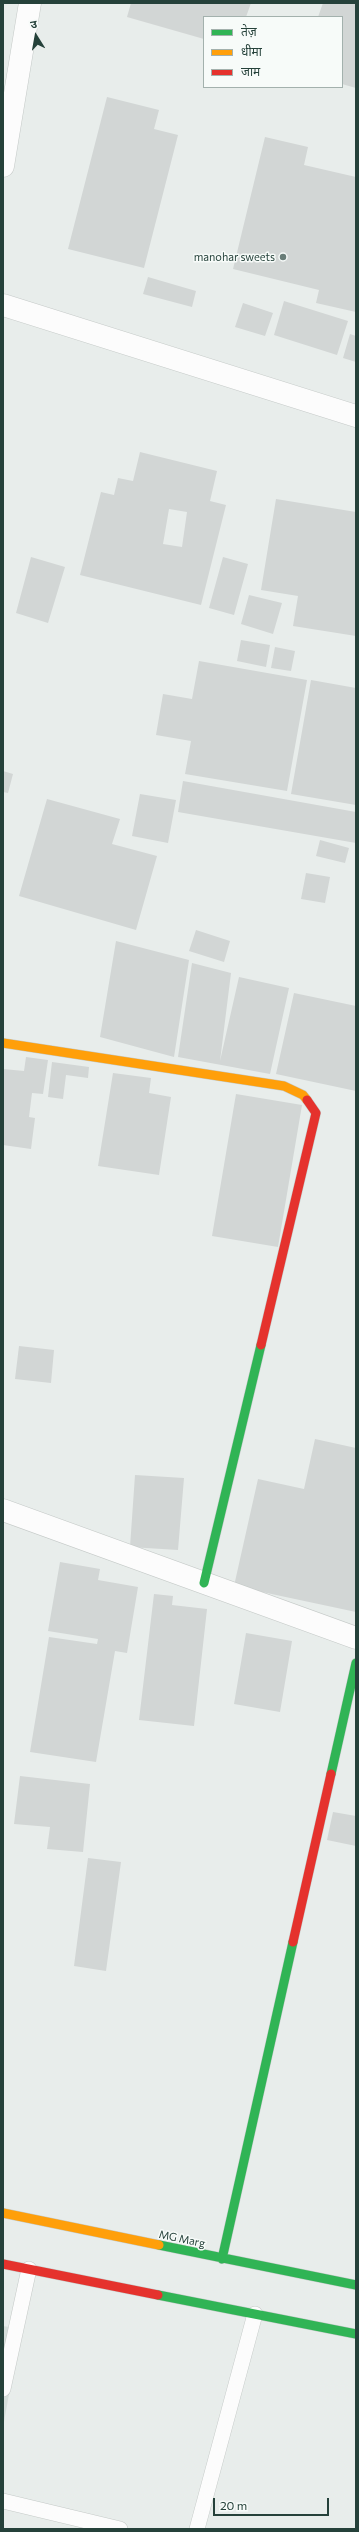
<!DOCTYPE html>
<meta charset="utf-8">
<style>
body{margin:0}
#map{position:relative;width:359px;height:2532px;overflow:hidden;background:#e8edeb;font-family:Commissioner,"Noto Sans Devanagari",sans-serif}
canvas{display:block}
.frame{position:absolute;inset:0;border:4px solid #25413a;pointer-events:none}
.legend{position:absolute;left:203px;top:16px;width:140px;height:72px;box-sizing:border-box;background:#f7fbf9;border:1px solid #a3b1ad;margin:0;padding:5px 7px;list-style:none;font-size:12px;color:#25413a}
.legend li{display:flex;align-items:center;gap:8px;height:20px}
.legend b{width:20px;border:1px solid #a3b1ad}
.north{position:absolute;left:16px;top:16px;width:40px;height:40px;-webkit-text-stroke:3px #f7fbf9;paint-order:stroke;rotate:349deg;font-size:11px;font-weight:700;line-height:16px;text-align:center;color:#25413a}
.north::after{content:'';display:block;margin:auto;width:14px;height:18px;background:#25413a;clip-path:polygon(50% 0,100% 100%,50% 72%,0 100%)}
.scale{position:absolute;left:213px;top:2498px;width:116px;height:18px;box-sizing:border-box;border:2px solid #25413a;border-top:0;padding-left:5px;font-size:12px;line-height:14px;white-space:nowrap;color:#25413a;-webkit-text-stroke:3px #f7fbf9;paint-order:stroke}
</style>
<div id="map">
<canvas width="359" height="2532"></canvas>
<div class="frame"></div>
<ul class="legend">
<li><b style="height:5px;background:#30b455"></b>तेज़</li>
<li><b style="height:5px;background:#ff9f0a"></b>धीमा</li>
<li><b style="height:5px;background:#e5322d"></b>जाम</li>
</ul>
<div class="north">उ</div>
<div class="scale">20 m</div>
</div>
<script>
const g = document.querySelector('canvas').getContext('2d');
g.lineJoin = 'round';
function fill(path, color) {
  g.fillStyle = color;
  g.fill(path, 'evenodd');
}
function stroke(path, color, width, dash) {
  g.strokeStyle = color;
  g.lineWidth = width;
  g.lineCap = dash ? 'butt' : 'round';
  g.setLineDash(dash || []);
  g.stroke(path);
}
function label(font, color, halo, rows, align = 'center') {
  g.font = font + ' Commissioner,sans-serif';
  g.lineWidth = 3;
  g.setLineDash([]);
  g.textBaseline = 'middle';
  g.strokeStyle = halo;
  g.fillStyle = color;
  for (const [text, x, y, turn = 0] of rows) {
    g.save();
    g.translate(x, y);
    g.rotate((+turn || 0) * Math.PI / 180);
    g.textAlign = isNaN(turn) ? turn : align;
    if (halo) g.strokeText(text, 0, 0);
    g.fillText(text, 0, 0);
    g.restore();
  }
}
const built = new Path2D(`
 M3,2326l18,3 -18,98z`);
const building = new Path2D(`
 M131,3h120l-5,14h-42v22l-77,-22z
 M323,3h33v85l-14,-4v-67h-24z
 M107,97l52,13 -5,19 24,6 -34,133 -76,-19z
 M265,137l43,10 -4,18 52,12v135l-40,-9 3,-13 -86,-21z
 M148,277l48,14 -4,16 -49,-13z
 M284,301l64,20 -11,34 -63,-20z
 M243,303l30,10 -8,23 -30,-9z
 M350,334l6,2v26l-13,-4z
 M140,452l77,19 -7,30 16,4 -25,100 -121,-30 21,-83 13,3 4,-17 15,3zM169,509l18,3 -5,35 -19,-3z
 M276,499l80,13v124l-63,-10 5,-30 -37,-6z
 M31,557l34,10 -17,56 -32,-10z
 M223,557l25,7 -14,51 -25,-7z
 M249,595l33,8 -9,31 -32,-10z
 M241,640l29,5 -4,22 -29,-6z
 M275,647l20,4 -4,20 -20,-3z
 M199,661l108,19 -20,111 -102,-17 6,-33 -35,-6 7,-41 29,5z
 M311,680l45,8v117l-65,-11z
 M3,771l10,3 -5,19 -5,-1z
 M183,781l173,31v31l-178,-31z
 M140,794l36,6 -8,43 -36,-7z
 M47,799l73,20 -8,25 45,12 -21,74 -117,-34z
 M320,840l29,8 -4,15 -29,-7z
 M306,873l24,4 -5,26 -24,-4z
 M196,930l34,11 -6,21 -35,-11z
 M116,941l73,19 -15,97 -74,-20z
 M192,963l39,10 -11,88 19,-84 50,11 -19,86 -92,-17z
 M294,993l62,13v85l-80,-17z
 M26,1057l22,3 -5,34 -11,-1 -3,24 6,1 -4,31 -28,-4v-76l21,2z
 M52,1062l37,5 -1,11 -22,-3 -3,24 -15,-2z
 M113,1073l38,5 -2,15 22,4 -12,78 -61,-9z
 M236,1094l66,11 -24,142 -66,-11z
 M19,1346l35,4 -3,33 -36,-4z
 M315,1439l41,9v164l-122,-26 24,-107 46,10z
 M135,1475l49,3 -6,72 -48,-3z
 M60,1562l40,7 -2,11 40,7 -11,66 -12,-2 -19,111 -66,-10 19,-115 48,7 1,-5 -50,-8z
 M154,1594l19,2 -1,9 35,4 -13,117 -55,-6z
 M246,1633l46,8 -12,71 -46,-8z
 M20,1776l70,8 -7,68 -36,-3 3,-22 -36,-3z
 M333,1812l23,4v30l-29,-6z
 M88,1858l33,4 -15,109 -32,-5z`);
const lane = new Path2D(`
 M3,2389l26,-120
 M3,2501l117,28
 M197,2529l58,-215`);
const street = new Path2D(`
 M3,166l27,-163
 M3,305l353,111
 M3,1510l353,128`);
const fast = new Path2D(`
 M204,1583l57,-238
 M331,1774l25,-111
 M159,2245l197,40
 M222,2259l71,-317
 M158,2295l198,39`);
const slow = new Path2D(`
 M3,1043l281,43 19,9 4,5
 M3,2213l156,32`);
const jam = new Path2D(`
 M261,1345l55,-232 -9,-13
 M293,1942l38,-168
 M3,2264l155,31`);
const markers = [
 [283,257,4,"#697d78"]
];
const poiNames = [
 ["manohar sweets",275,257]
];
const streetNames = [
 ["MG Marg",182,2239,12]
];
fill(built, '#d6dedb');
fill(building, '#d2d6d5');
stroke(lane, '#c5cac8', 16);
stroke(street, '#c5cac8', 23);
stroke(fast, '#c4cac8', 10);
stroke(slow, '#c4cac8', 10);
stroke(jam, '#c4cac8', 10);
stroke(lane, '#fcfcfc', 15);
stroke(street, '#fcfcfc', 22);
stroke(fast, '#30b455', 9);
stroke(slow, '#ff9f0a', 9);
stroke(jam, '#e5322d', 9);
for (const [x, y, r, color] of markers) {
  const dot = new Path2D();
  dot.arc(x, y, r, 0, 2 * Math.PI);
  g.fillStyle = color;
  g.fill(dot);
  stroke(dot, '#f7fbf9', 1.5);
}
label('11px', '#25413a', '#f7fbf9', poiNames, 'right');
label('11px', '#25413a', '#f7fbf9', streetNames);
</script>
